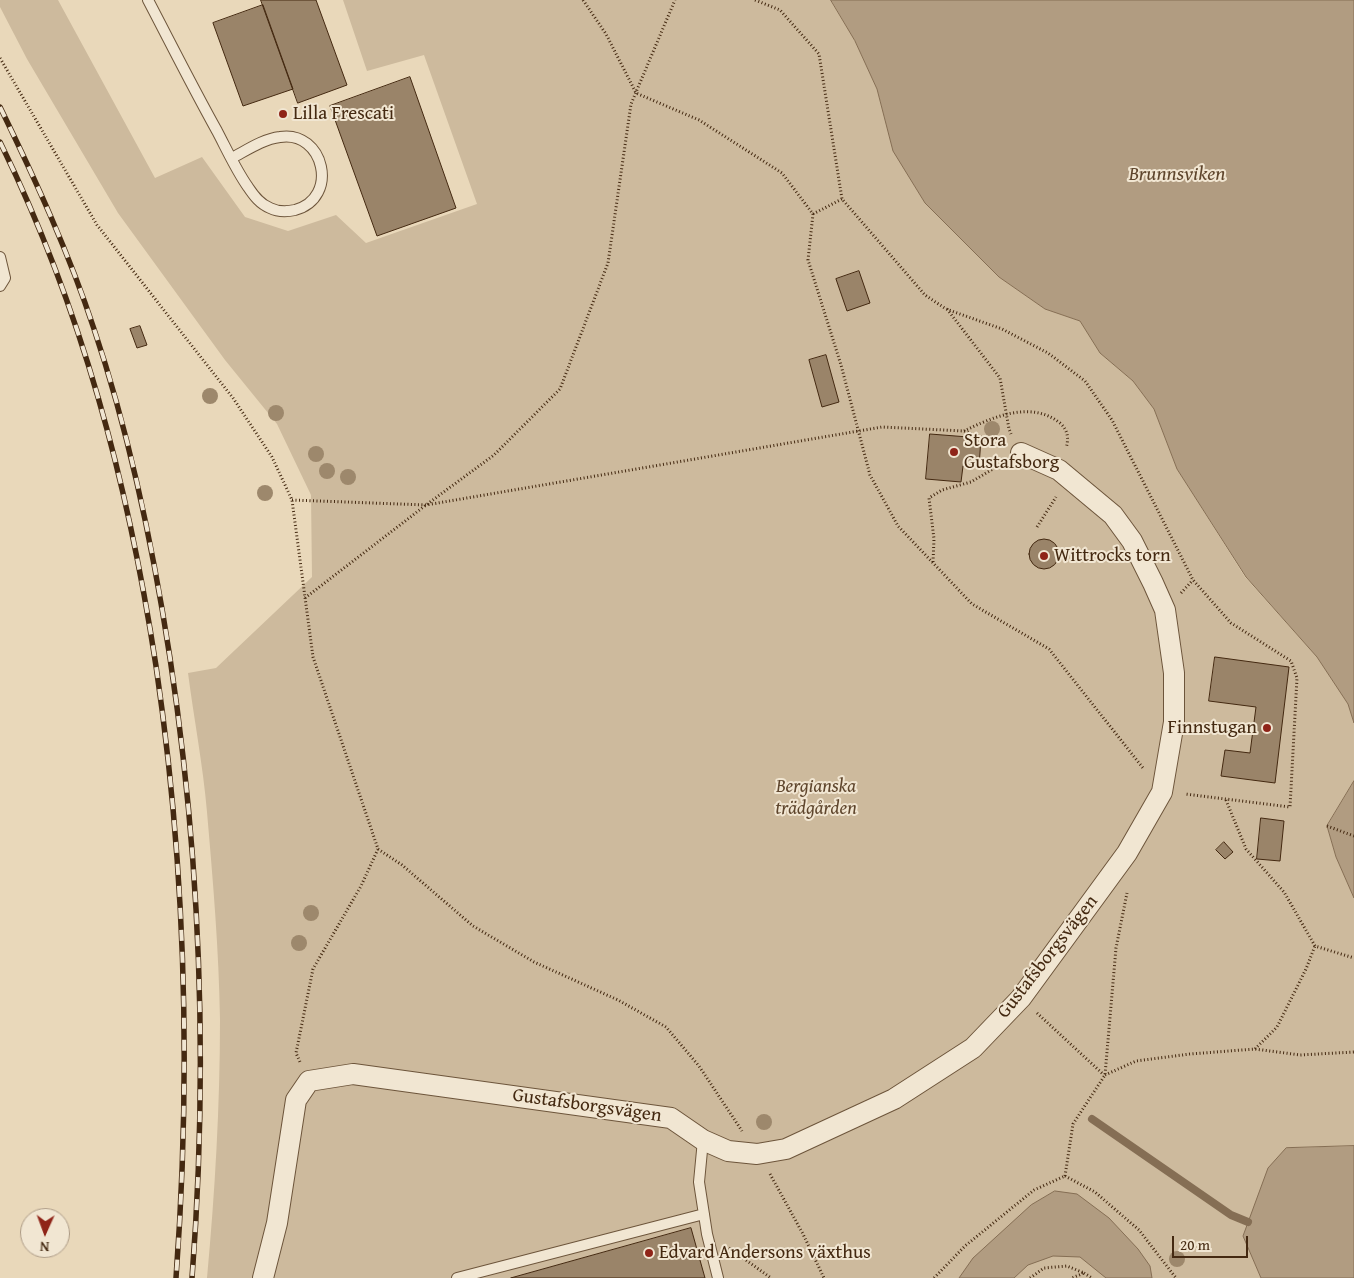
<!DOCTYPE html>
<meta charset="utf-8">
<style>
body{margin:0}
#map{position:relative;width:1354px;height:1278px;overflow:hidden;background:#e9d8ba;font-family:"Gentium Book Plus",serif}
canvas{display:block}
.north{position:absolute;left:20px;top:1208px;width:50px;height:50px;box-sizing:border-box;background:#f1e6d2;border:1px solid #ac9a85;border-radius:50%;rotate:182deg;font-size:14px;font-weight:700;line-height:20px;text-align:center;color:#442911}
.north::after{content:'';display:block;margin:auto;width:18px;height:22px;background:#8f2418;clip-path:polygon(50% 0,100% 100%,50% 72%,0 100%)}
.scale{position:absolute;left:1172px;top:1236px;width:76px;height:22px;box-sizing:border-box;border:2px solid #442911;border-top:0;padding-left:6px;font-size:15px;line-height:18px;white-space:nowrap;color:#442911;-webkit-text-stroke:4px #f1e6d2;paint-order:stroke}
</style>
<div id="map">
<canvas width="1354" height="1278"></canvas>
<div class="north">N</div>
<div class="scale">20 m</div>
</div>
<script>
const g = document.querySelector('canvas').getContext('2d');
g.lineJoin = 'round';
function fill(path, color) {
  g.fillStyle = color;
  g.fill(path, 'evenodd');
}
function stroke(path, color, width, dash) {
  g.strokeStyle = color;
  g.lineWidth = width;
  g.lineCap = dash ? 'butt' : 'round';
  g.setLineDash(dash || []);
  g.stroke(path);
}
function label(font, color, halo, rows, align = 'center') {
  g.font = font + ' "Gentium Book Plus",serif';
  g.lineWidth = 4;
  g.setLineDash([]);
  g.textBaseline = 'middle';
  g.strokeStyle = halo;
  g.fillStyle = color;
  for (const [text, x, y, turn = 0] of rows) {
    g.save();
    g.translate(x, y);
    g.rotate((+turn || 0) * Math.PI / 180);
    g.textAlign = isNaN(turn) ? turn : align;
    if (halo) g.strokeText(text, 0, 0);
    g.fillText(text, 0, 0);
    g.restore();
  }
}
const green = new Path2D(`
 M0,0h58l97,178 47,-21 43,60 43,14 48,-16 30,28 111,-39 -53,-149 -57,16 -24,-71h488l24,41 22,48 17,62 31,52 74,74 46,32 35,12 20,32 33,28 21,28 23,60 68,108 72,80 31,47 6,19v58l-27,45 9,31 18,41v248l-68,2 -43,88 18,42h-1054c8,-86 13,-172 13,-258 -1,-69 -7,-139 -13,-208 -4,-46 -13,-93 -19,-139l28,-5 96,-91 -1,-82 -34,-71 -52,-64 -107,-147 -91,-154 -27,-52z`);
const water = new Path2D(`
 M831,0h523v723l-6,-19 -31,-47 -71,-80 -69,-108 -23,-60 -21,-28 -33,-28 -20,-32 -35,-12 -46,-32 -74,-74 -32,-52 -16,-62 -22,-48z
 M1354,781v117l-18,-41 -9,-31z
 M1354,1146v132h-93l-18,-42 25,-68 18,-20z
 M1055,1191l22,3 32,24 29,31 12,17 2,12h-46l-26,-21 -27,-1 -25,9 -14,13h-55l14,-20 58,-53z`);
const stream = new Path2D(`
 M1092,1119l139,96 17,7`);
const building = new Path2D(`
 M261,0h55l31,85 -49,18z
 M263,5l30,84 -50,17 -30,-83z
 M410,77l46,131 -79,28 -47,-130z
 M859,271l11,32 -23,8 -11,-32z
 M140,326l7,19 -10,3 -7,-19z
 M826,355l13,47 -17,5 -13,-47z
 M930,434l51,4 -2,29 -16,-1 -2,16 -35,-3z
 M1029 554a15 15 0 1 1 30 0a15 15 0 1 1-30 0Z
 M1215,657l74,10 -14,116 -54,-7 4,-26 25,3 6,-46 -47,-6z
 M1261,818l23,3 -4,40 -23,-2z
 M1224,842l9,10 -8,7 -9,-9z
 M691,1228l14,50h-194z`);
const path = new Path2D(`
 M583,0l23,34 30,59 63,27 83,53 31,41 -5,46 33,105 29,110 28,51 74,78 77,45 94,119
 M755,0l25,10 39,44 23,145 83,96 21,14 56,20 46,24 37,28 27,39 81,160 38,43 60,38 6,17 -7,129 -105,-13
 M0,58l97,167 136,173 39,59 20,43 21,157 65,192 -17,37 -48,83 -17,84 4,9
 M813,214l29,-15
 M947,309l53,69 9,51 2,5
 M964,431c29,-14 67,-31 96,-8 8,7 9,16 6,25
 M292,500l134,5 456,-78 82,4 38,14
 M1037,527l19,-30
 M933,562l1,-23 -5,-41 13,-8 29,-8 32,-19
 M1181,593l12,-13
 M305,598l121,-93 68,-50 66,-66 48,-126 23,-159 44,-104
 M1226,800l20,49 38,43 31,54 39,12
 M1327,826l27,10
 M378,849l24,16 71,61 61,36 84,38 48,27 33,39 43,65
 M1037,1013l67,62
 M1255,1049l22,-22 29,-58 9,-23
 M1105,1075l31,-14 54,-7 65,-5 45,6 54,-3
 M770,1174l33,60 21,44
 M1065,1176l8,-52 32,-49 11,-127 11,-55
 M1065,1176l30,16 44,38 37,48
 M729,1248l42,30
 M1084,1273l8,5
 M934,1278l31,-32 69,-56 31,-14
 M1030,1278l14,-10 23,-2 17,7 -12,5`);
const service = new Path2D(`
 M148,0c23,44 45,88 69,131 10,19 19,39 31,56 6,9 12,17 22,21 8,4 16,4 25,2 45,-12 29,-80 -15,-73 -17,2 -33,13 -48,21
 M0,257l5,21 -5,8
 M703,1140l-4,42 8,52 11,44
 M457,1278l247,-64`);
const minor = new Path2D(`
 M263,1278l14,-55 19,-123 13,-19 44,-7 318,44 32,22 25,11 29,3 29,-5 108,-50 79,-51 48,-50 106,-145 35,-61 12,-70v-49l-9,-63 -12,-27 -21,-42 -19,-26 -54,-45 -38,-17`);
const rail = new Path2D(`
 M0,107c35,72 69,146 94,222 36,107 59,218 76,329 31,205 38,413 22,620
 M0,142c82,167 128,341 156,524 30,203 35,408 20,612`);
const trees = [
 [210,396],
 [276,413],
 [992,429],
 [316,454],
 [327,471],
 [348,477],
 [265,493],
 [311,913],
 [299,943],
 [764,1122],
 [1177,1259]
];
const markers = [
 [283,114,5,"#8f2418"],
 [954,452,5,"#8f2418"],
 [1044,556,5,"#8f2418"],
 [1267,728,5,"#8f2418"],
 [649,1253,5,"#8f2418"]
];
const poiNames = [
 ["Lilla Frescati",293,114],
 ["Stora",964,441],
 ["Gustafsborg",964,463],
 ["Wittrocks torn",1054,556],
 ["Finnstugan",1257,728,"right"],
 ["Edvard Andersons växthus",659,1253]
];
const parkNames = [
 ["Bergianska",816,787],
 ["trädgården",816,809]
];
const streetNames = [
 ["Gustafsborgsvägen",1048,957,-52],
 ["Gustafsborgsvägen",587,1106,8]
];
const waterNames = [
 ["Brunnsviken",1177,175]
];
fill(green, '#cdba9d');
fill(water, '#b19c81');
stroke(water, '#856e54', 1);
stroke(stream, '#856e54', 8);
fill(building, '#9a8469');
stroke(building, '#442911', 1);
stroke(service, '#6d553b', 12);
stroke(minor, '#6d553b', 22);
stroke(path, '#442911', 3, [1, 2.5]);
stroke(service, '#f1e6d2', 10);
stroke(minor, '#f1e6d2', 20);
stroke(rail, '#442911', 5.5);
stroke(rail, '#f1e6d2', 4, [11]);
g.fillStyle = '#9d886c';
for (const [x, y] of trees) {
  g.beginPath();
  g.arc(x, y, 8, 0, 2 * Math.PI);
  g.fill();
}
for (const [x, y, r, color] of markers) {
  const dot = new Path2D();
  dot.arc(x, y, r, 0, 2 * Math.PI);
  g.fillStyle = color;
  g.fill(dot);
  stroke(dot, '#f1e6d2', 2);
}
label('19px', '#442911', '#f1e6d2', poiNames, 'left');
label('italic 19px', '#5f462d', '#f1e6d2', parkNames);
label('19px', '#442911', '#f1e6d2', streetNames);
label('italic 20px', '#5f462d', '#f1e6d2', waterNames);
</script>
